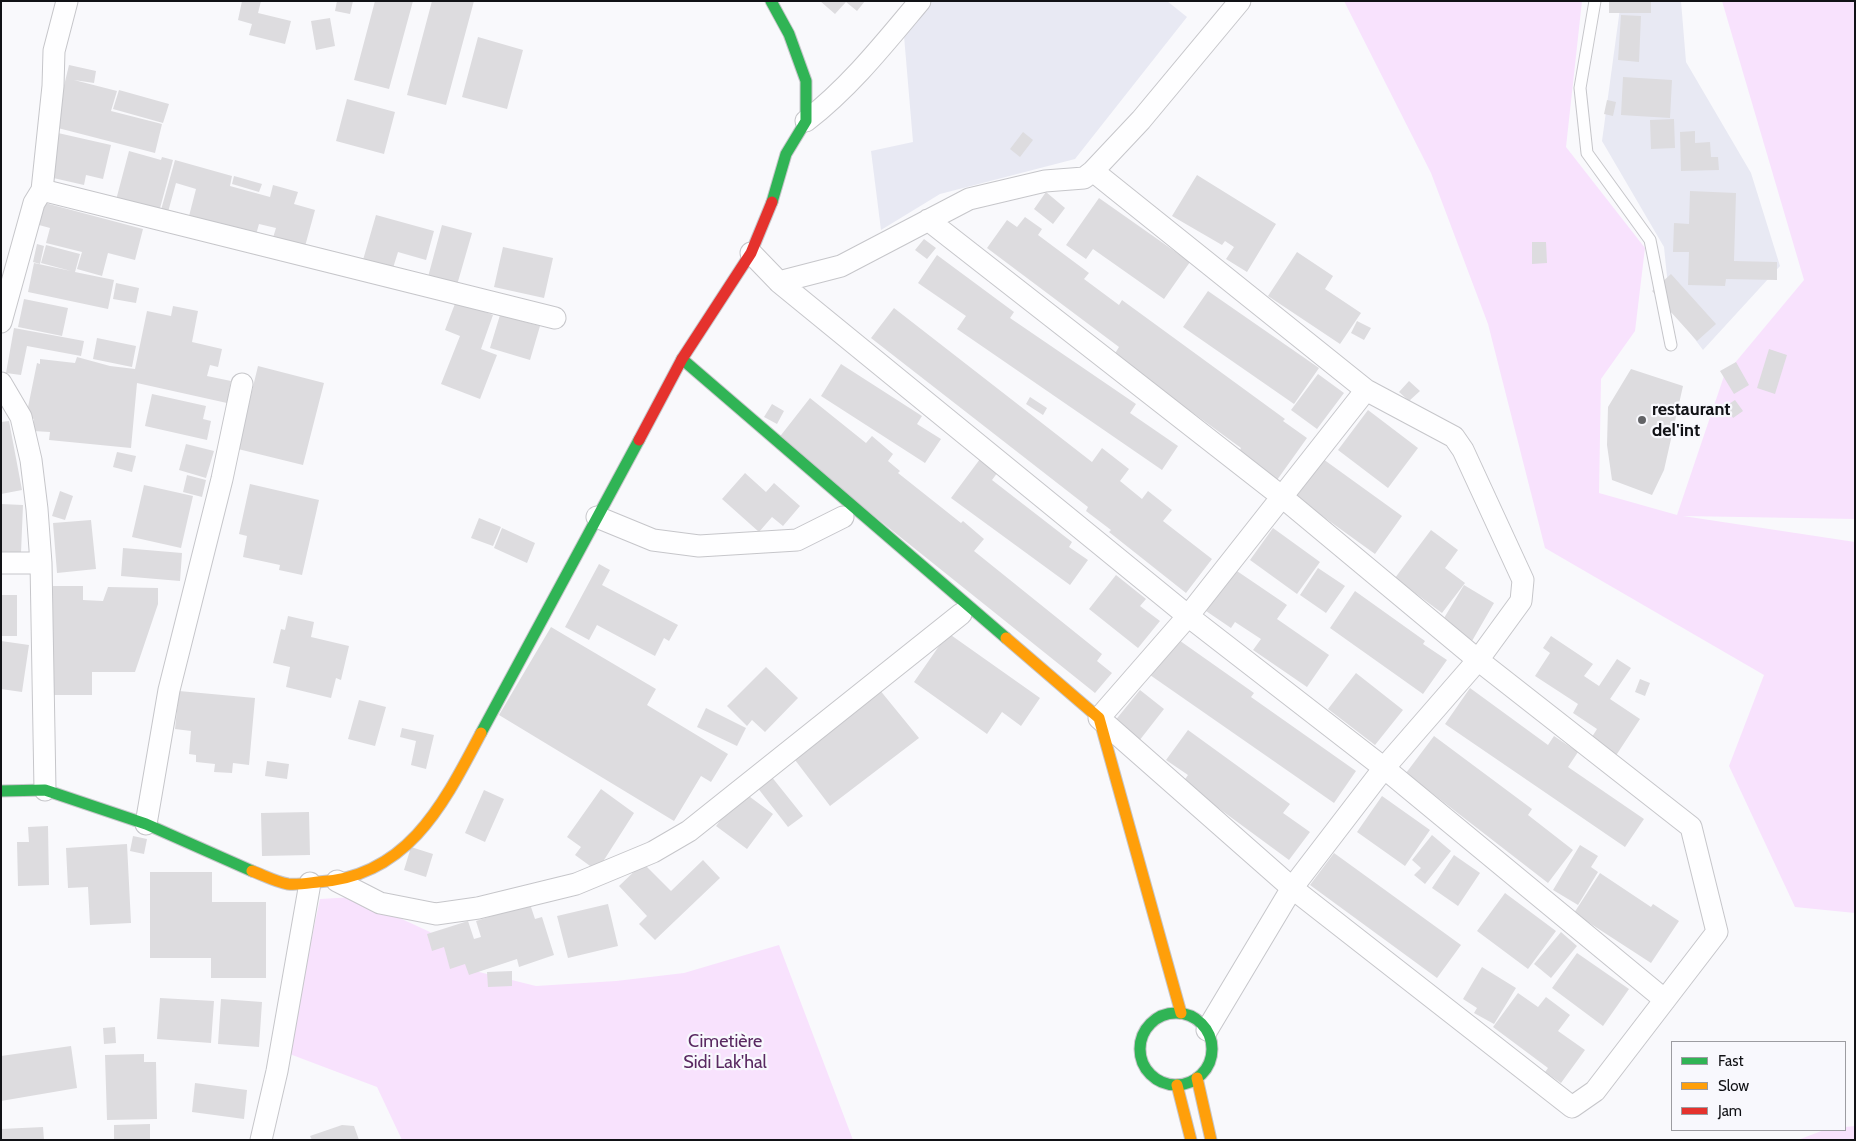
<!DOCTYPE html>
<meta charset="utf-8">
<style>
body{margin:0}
#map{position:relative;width:1856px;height:1141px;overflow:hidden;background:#f9f9fc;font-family:Cabin,sans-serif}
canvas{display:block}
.frame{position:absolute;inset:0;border:2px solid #111216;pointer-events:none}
.legend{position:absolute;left:1671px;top:1041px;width:175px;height:90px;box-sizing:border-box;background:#f8f8fd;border:1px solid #9c9ca1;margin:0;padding:6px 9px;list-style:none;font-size:15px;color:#111216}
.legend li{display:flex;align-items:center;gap:10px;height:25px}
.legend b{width:25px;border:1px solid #9c9ca1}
</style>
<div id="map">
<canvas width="1856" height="1141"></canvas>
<div class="frame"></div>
<ul class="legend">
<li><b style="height:6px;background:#30b455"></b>Fast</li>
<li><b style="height:6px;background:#ff9f0a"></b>Slow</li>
<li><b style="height:6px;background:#e5322d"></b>Jam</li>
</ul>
</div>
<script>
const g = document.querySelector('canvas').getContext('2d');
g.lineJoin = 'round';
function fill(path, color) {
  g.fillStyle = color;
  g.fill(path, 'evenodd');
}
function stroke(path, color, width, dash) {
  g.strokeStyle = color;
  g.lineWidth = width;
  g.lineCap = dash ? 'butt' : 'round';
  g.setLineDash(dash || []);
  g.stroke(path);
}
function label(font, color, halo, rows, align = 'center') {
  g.font = font + ' Cabin,sans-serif';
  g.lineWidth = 4.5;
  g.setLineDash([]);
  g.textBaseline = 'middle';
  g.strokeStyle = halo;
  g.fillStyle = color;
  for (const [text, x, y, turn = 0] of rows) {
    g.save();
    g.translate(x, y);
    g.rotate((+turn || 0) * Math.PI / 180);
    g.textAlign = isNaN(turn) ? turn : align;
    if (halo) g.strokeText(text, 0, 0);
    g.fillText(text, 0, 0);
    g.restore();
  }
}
const built = new Path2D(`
 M922,1h245l20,16 -112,142 -135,35 -59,36 -10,-79 42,-9 -10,-118z
 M1621,1h60l5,61 65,111 29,93 -77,84 -33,-44 -6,-59 -62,-106z`);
const green = new Path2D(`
 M1344,1h238l-16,146 79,101 -10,83 -34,48 -2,114 78,22 47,-139 80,-96 -82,-279h133v518l-172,-3 172,26v371l-60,-6 -66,-141 35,-91 -219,-127 -57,-224 -57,-151z
 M354,897l76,35 45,39 61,15 80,-5 68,-8 95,-28 74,195h-451l-25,-53 -90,-34 33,-154z
 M1855,1126v14h-57l26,-10h21v-3z`);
const building = new Path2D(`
 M242,1h19l-3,12 33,8 -6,23 -36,-9 3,-11 -14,-4z
 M337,1h16l-3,13 -15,-3z
 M375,1h38l-24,88 -35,-9z
 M432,1h42l-28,104 -39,-10z
 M820,1h45l-8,10 -11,-9 -11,12z
 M1609,1h42v12h-42z
 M1621,15l20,1 -2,46 -21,-2z
 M330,18l5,28 -19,4 -5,-29z
 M478,37l45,13 -16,59 -45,-12z
 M69,65l27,6 -2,12 -20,-3 43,11 -6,20 51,13 -7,29 -101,-26z
 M1623,77l49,3 -2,38 -49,-3z
 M119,90l50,14 -6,19 -50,-14z
 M347,99l48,13 -11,42 -48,-13z
 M1607,100l9,2 -3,14 -9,-2z
 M1674,119l1,29 -24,1 -1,-29z
 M1695,131v12l15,-1 1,15h7l1,13 -38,1 -1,-39z
 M1023,132l10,8 -13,17 -10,-8z
 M58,133l53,12 -8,34 -17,-4 -2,10 -35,-8z
 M129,151l32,9 1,-3 11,3 -14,52 -43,-12z
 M175,160l57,16 -2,10 40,11 3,-12 25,7 -4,12 21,6 -11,40 -32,-9 4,-13 -17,-4 -4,14 -67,-18 8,-31 -20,-6 -8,29 -7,-2z
 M1197,175l79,49 -29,48 -21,-13 8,-12 -9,-6 -3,4 -50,-29z
 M234,176l28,8 -3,8 -27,-8z
 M1690,191l46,2 -2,68 43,1v18l-51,-1 -1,7 -37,-1 1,-33h-16l1,-29 15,1z
 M1046,192l19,16 -12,16 -19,-15z
 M1099,198l91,64 -26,37 -71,-50 -7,10 -20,-14z
 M45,203l98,26 -8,31 -27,-7 -6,23 -25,-7 5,-17 -36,-9 4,-15 -11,-3z
 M376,215l58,16 -8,29 -28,-8 -5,16 -30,-8z
 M1025,217l17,12 -4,6 51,38 -5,6 35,26 3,-5 163,119 -2,2 24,17 -30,42 -38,-28 2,-4 -127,-93 5,-8 -132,-99 20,-28 10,7z
 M442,225l30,8 -15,52 -29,-8z
 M924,239l12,9 -9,11 -12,-9z
 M1532,242h14l1,21 -15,1z
 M37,244l7,2 -4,18 -7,-2z
 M46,245l34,9 -5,18 39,8 -6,29 -80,-17 6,-29 37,8 -30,-8z
 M503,247l50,11 -9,40 -50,-11z
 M1297,252l36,24 -8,13 36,24 -21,31 -72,-48z
 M937,255l77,57 -4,6 126,86 -6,9 48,33 -16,24 -205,-141 9,-13 -48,-33z
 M1671,274l45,50 -19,17 -45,-50z
 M116,283l23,5 -3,15 -23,-4z
 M1208,291l111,77 -25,36 -111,-77z
 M24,299l44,9 -6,28 -44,-9z
 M456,301l37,14 -12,34 16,6 -17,44 -39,-15 19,-48 -15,-6z
 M173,306l25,5 -6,31 30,7 -4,18 -8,-2 -3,11 24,5 -4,22 -90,-20 -6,65 -82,-8 1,-8 -17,-1 1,-12 -8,-2 11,-54 3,1v-5l35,4 2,-6 33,9 25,3 12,-58 24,5z
 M894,308l198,154 10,-14 27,21 -9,12 22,18 6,-8 24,19 -9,11 49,38 -26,34 -77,-61 2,-2 -25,-19 2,-4 -217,-169z
 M500,315l40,11 -10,34 -40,-12z
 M1357,321l14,7 -7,12 -13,-7z
 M14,328l70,13 -3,15 -54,-10 -6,29 -15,-2z
 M97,338l39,8 -4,21 -39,-8z
 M1769,349l18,6 -12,39 -18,-6z
 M1736,362l13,23 -15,9 -14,-23z
 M841,364l81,52 -5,8 24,15 -16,24 -104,-67z
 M258,366l66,17 -21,82 -65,-16z
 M1631,369l52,17 -19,84 -12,25 -40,-15 -5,-35 1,-38z
 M1318,374l26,19 -27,36 -26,-19z
 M1409,381l11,10 -11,10 -10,-9z
 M152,394l54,12 -3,13 8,2 -4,19 -62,-14z
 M1030,397l17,11 -4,7 -17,-11z
 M810,398l56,45 6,-7 21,18 -5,7 12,10 -2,2 63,50 2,-2 21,18 -10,12 128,103 -5,7 15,12 -17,20 -317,-254z
 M1735,400l8,11 -10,7 -7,-12z
 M772,404l12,7 -7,13 -13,-7z
 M1368,410l50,38 -30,40 -50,-38z
 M9,421l13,69 -21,4v-72z
 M186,444l28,7 -8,27 -27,-8z
 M117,452l19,4 -4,16 -19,-5z
 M980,459l18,13 -6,8 80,62 -3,5 19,13 -18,25 -119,-87z
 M1323,459l79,57 -27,38 -79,-57z
 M745,473l21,19 8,-9 26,23 -17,20 -11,-9 -13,15 -37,-33z
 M187,475l19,5 -4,17 -19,-5z
 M250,484l69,16 -17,75 -23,-5 1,-5 -37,-8 4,-21 -8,-2z
 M144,485l49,11 -12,52 -49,-11z
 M60,491l13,5 -8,24 -13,-4z
 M1,504l22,1 -2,48 -20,-1z
 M479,518l22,9 -8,19 -22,-8z
 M91,520l5,49 -39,4 -4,-50z
 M502,528l33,15 -8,20 -33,-15z
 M1273,528l47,34 -23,32 -47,-34z
 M1431,530l27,20 -13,18 20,15 -23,30 -47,-35z
 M123,548l59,5 -2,28 -59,-5z
 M599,564l11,6 -8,15 76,40 -9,16 -5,-3 -9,18 -58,-31 -8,15 -24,-13z
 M1318,568l27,18 -19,27 -26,-18z
 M1234,569l53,36 -10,14 52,36 -22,32 -54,-37 8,-11 -26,-17 -4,6 -25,-17z
 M1116,575l30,24 -6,7 20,15 -22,27 -49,-39z
 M1464,585l30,18 -22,38 -31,-18z
 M53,586h30v14l20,1 5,-14 50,1v16l-23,68h-43v23h-39z
 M1355,591l70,50 -2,3 24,16 -24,34 -93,-66z
 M1,595h16v41h-16z
 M288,616l26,6 -3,15 38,9 -8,34 -5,-2 -5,20 -45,-11 4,-20 -17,-4 8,-34 4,1z
 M551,627l105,62 -9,16 81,49 -17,28 -10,-6 -27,45 -175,-106z
 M948,633l92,65 -19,28 -19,-14 -15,22 -73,-52z
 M1551,636l42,28 -9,12 15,10 18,-27 14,9 -21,31 30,20 -25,38 -25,-17 7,-11 -24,-16 5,-9 -43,-28 15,-23 -7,-5z
 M1176,638l78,55 -3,4 105,74 -22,32 -184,-128z
 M1,641l28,4 -7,47 -21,-3z
 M766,667l32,31 -33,34 -13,-12 -5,6 -20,-20z
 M1356,673l47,37 -28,35 -47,-36z
 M1640,679l10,4 -5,13 -10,-4z
 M1470,688l78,57 6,-9 24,16 -10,15 76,52 -19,28 -180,-123z
 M879,689l40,49 -89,68 -38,-50z
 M1140,690l24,19 -25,32 -25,-19z
 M179,691l76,7 -6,67 -16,-2 -1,10 -18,-1 1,-8 -19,-2v-7l-7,-1 2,-23 -16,-2z
 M359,700l27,7 -11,39 -27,-7z
 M706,708l40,20 -9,18 -40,-19z
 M402,728l32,7 -8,34 -15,-4 5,-24 -16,-4z
 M1188,730l102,74 -7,9 27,19 -21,28 -106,-78 5,-7 -22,-15z
 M1434,736l98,73 -4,6 45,35 -25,33 -142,-110z
 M267,761l22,3 -2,15 -22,-3z
 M771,776l32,40 -15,11 -31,-40z
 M601,789l33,24 -37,58 -22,-16 6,-8 -14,-10z
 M484,790l20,9 -19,43 -20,-9z
 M742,791l31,23 -26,35 -31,-23z
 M1382,796l48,34 -25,36 -48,-34z
 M309,812l1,43 -48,1 -1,-43z
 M48,826l1,59 -31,1 -1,-44h12l-1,-15z
 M1432,835l19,16 -26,33 -11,-9 7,-7 -9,-8z
 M133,836l14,3 -3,15 -14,-3z
 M127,844l4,79 -41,2 -2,-38 -20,1 -2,-40z
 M1580,845l18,11 -7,11 7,5 -20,33 -25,-15z
 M411,847l22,7 -7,23 -22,-7z
 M1334,853l127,92 -24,33 -127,-93z
 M1454,855l26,18 -22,33 -26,-18z
 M703,860l17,18 -65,62 -16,-16 8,-8 -28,-30 24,-23 28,28z
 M150,872h62v30h54v76h-55v-20h-61z
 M1600,873l51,34 2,-3 26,17 -28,42 -77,-50z
 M1505,893l51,38 -28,38 -51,-38z
 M530,904l5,15 7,-2 12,38 -35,12 -2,-8 -48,16 -4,-11 -15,5 -6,-22 -12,4 -5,-17 41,-13 6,18 7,-2 -5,-16z
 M608,904l10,42 -50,12 -11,-42z
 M1561,932l16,14 -26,32 -17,-14z
 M1577,953l52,36 -26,37 -51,-38z
 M1482,967l34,21 -22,36 -20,-11 3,-5 -14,-9z
 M512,971v15l-24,1 -1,-15z
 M1518,993l20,14 8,-10 24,18 -12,16 27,19 -24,33 -16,-11 3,-4 -55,-41z
 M160,998l54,3 -3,42 -54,-4z
 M221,999l41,3 -3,45 -41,-3z
 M115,1027l1,16 -12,1 -1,-16z
 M71,1046l6,42 -76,13v-45z
 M144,1054v8h12l1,57 -50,1 -2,-65z
 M195,1083l52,7 -3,29 -52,-7z
 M150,1124v16h-36v-15z
 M342,1125l12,1 5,14h-47l-2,-4z
 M43,1127l1,13h-43v-11z`);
const lane = new Path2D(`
 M1595,1l-15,87 7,65 63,87 21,105`);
const street = new Path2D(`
 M806,121c44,-34 78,-77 114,-120
 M1093,171l273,219 88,47 9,13 60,130 -2,21 -43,59 -94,108 -92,120 -85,142
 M42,190l513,128
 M928,220l353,276 197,164 213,167 26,105 -122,159 -23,16 -280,-219 -193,-170 89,-102 178,-226
 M751,253l28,29 62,-16 128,-67 76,-18 39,-3 9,-7 48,-51 99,-119
 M779,282l409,334 196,152 281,232
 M1,322l33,-119 8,-13 11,-104 1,-35 13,-50
 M1,383l20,34 10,43 6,49 4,54 4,227
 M597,517l56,23 46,6 98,-6 46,-23
 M1,563h40
 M146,824l23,-134 53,-211 20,-95
 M337,881l43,22 56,11 42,-6 98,-24 77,-32 36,-21 272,-217
 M261,1140l16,-69 33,-188`);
const fast = new Path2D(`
 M771,1l18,33 17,47v40l-20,33 -14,48
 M682,359l324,279
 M481,733l158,-293
 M1,791l44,-1 101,34 106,47
 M1140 1049a36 36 0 1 1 72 0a36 36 0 1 1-72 0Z`);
const slow = new Path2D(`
 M1006,638l93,80 82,295
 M252,871c11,4 24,11 36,13 9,1 21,-1 30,-2 90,-5 126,-79 163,-149
 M1197,1078l14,62
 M1177,1085l14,55`);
const jam = new Path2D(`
 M639,440l43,-81 69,-106 21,-51`);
const markers = [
 [1642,420,5,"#626366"]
];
const poiNames = [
 ["restaurant",1652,410],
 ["del'int",1652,431]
];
const parkNames = [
 ["Cimetière",725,1042],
 ["Sidi Lak'hal",725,1063]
];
fill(built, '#e8e9f3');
fill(green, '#f8e2fd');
fill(building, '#dddcdf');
stroke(lane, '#c6c6ca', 13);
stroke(street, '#c6c6ca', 23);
stroke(fast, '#c6c6ca', 13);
stroke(slow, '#c6c6ca', 13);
stroke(jam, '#c6c6ca', 13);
stroke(lane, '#fefeff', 11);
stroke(street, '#fefeff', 21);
stroke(fast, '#30b455', 11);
stroke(slow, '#ff9f0a', 11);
stroke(jam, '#e5322d', 11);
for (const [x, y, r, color] of markers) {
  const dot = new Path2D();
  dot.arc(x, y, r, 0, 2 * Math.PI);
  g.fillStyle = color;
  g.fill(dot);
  stroke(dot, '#f8f8fd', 2);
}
label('bold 18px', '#111216', '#f8f8fd', poiNames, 'left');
label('18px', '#592961', '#f8f8fd', parkNames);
</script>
